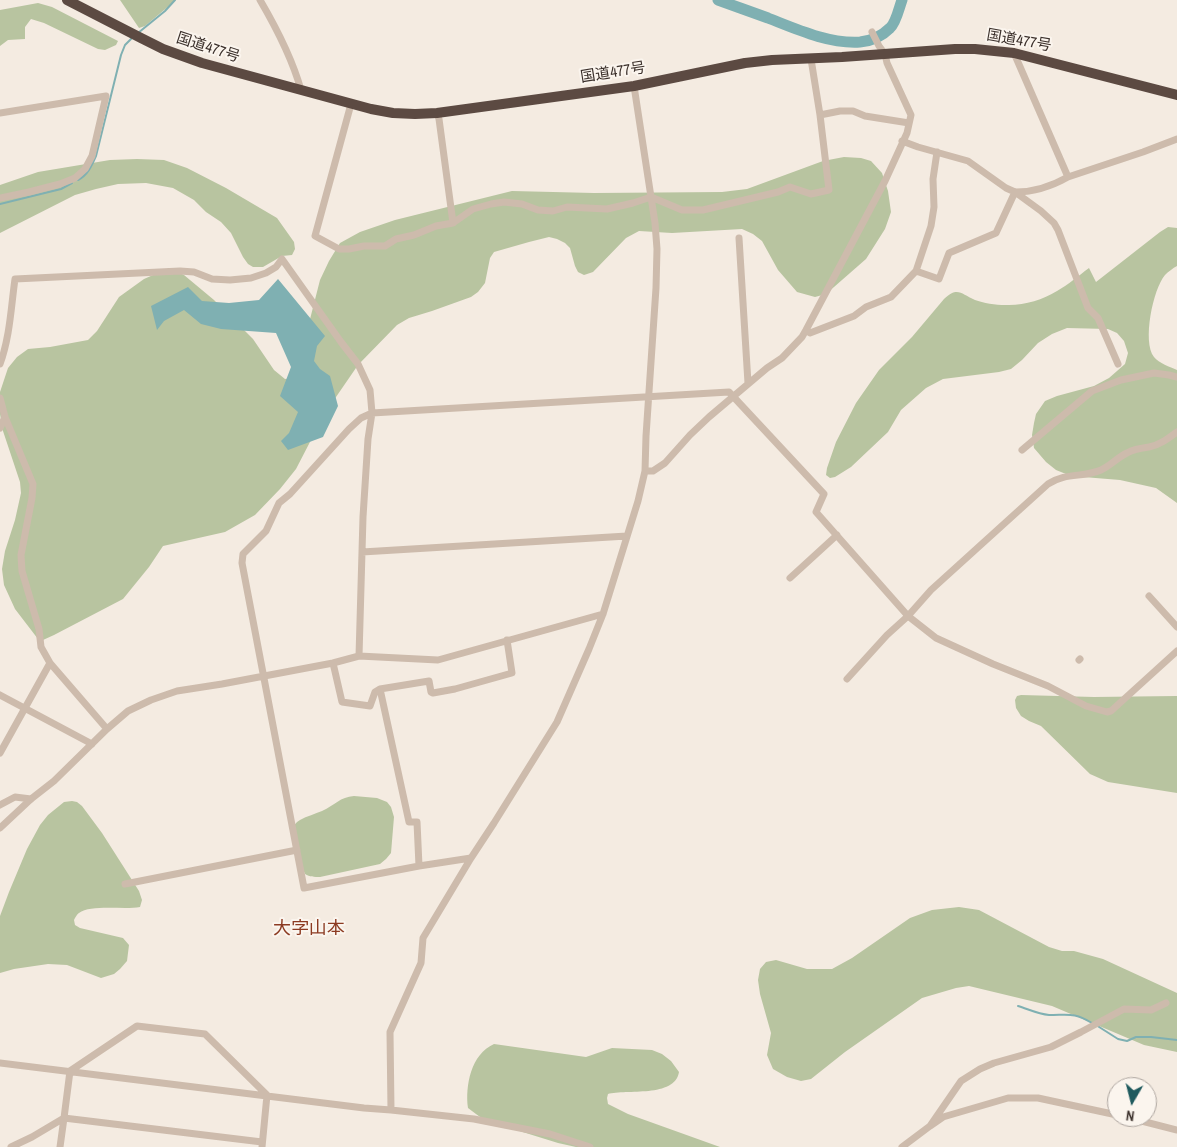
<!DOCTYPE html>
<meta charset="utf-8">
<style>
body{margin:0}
#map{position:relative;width:1177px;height:1147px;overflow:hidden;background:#f4ebe1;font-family:"Archivo Narrow",sans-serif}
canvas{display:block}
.north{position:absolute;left:1107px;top:1077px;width:50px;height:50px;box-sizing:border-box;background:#fbf5ee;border:1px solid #aea6a0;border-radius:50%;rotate:188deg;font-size:14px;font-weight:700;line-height:20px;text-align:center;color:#3b302b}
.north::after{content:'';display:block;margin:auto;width:18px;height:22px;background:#1f5a5e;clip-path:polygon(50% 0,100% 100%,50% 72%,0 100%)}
</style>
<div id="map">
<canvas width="1177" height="1147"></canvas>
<div class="north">N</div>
</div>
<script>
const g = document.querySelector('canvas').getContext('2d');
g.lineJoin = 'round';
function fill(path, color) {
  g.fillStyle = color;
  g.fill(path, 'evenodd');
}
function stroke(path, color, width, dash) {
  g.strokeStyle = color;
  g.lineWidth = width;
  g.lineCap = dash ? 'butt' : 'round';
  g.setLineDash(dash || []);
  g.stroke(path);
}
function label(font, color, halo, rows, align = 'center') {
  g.font = font + ' "Archivo Narrow","Noto Sans JP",sans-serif';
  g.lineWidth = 4;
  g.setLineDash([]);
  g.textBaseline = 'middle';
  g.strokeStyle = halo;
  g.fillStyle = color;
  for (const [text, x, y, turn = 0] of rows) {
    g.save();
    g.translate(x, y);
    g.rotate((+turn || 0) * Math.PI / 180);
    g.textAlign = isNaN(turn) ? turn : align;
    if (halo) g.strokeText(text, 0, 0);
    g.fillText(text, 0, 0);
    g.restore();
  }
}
const green = new Path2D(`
 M120,0h56l-31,26 -6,2z
 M38,3l14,4 66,34 -2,4 -11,5 -7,-1 -54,-26 -13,-4 -6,8v12l-17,1 -8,6v-36z
 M844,157l17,1 10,3 11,12 6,18 3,21 -6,17 -19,30 -40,35 -11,3 -18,-5 -19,-22 -16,-29 -9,-7 -11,-5 -70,4 -33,-2 -13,7 -33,34 -9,3 -6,-3 -3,-6 -5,-18 -5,-5 -8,-4 -8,-2 -20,5 -35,10 -4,6 -5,25 -7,9 -7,5 -39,14 -23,7 -12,7 -39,40 -33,48 -29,56 -16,20 -25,26 -30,17 -62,14 -14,21 -26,32 -69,36 -11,5 -5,-1 -23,-30 -11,-24 -2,-16 3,-18 10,-31 6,-27 -1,-11 -17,-51 -3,-17v-22l8,-24 9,-11 11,-8 22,-2 38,-7 9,-9 22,-34 25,-18 25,-11 15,7 30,25 39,39 21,31 11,9 10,-1 25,-98 9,-19 11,-18 20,-11 35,-12 117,-29 82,2 128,-1 25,-3 76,-28z
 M137,159l27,1 23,8 39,20 51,30 17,24 1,7 -3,6 -10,1 -19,11h-10l-5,-3 -5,-7 -12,-24 -10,-11 -15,-10 -12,-12 -21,-12 -27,-5 -28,1 -22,5 -21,6 -75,38v-48l38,-13 72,-12z
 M1168,227l9,1v38c-4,2 -9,6 -12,9 -12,14 -23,67 -11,82 5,6 16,10 23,13v133l-21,-15 -36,-8 -49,-4 -15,-6 -10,-8 -12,-14 -2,-13 2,-12 2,-9 9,-13 12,-5 37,-10 15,-8 16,-14 3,-11 -4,-12 -7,-8 -9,-4 -41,-1 -15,6 -14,9 -16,17 -11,9 -12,3 -56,7 -17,9 -25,22 -13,22 -37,35 -16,10 -5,1 -4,-3 1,-7 9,-26 20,-39 23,-33 33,-33 32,-38c14,-13 17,-5 31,1 8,3 21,5 30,5 18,1 37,-5 52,-14 11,-6 21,-15 32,-23l7,14 64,-50z
 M1021,695l73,2 83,-1v97l-69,-11 -18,-8 -49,-48 -12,-5 -8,-5 -5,-8 -1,-8 2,-4z
 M354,796l23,2 10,4 4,5 3,10 -3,36 -5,6 -6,5 -60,13c-6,0 -10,0 -15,-3 -5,-14 -23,-44 -5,-54 7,-4 15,-6 22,-9 13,-6 18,-14 32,-15z
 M72,801l5,1 5,4 20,27 37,58 3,9 -2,7c-16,3 -49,-3 -61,6 -2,1 -4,5 -5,7l1,5 5,3 43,10 6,7 -2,16 -7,8 -6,5 -13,4 -34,-13 -19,-1 -34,5 -14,4v-57l9,-24 18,-43 13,-24 8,-10 16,-13z
 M959,907l20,3 70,37 13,4h12l29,8 74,34v59l-33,-7 -92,-39 -83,-20 -13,2 -34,10 -77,54 -34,27 -10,2 -14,-4 -14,-8 -6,-14 4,-22 -11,-39 -2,-14 2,-11 6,-7 10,-2 31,9h25l20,-11 58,-40 22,-8z
 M494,1044l92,13 26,-9 40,2 10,4 9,7 8,11c-4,26 -53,17 -71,22l-1,4 1,6 20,10 92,33h-144l-18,-4 -74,-23 -16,-12c-3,-22 3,-54 26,-64z`);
const water = new Path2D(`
 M278,279l47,57 -8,10 -3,15 6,8 10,7 8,30 -15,31 -35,13 -7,-9 8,-8 9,-21 -18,-16 11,-29 -15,-34 -55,-4 -20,-5 -17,-14 -20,11 -7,9 -6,-24 37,-19 14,14 27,2 30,-3z`);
const stream = new Path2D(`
 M138,33l27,-22 10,-11
 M78,180c10,-5 14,-15 18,-24l25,-101 4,-10 7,-7
 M0,204l61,-15 11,-6
 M1018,1006c10,3 20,8 31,9 20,0 25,-3 43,8
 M1096,1025l22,14 9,2 9,-4h15l26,3`);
const river = new Path2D(`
 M718,0c17,6 33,12 50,18 28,11 61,26 92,24 11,-1 22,-6 30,-14 6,-5 9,-20 12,-28`);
const minor = new Path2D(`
 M260,0c17,29 32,58 41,90
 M1014,53l54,124
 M634,86l21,137 2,26 -1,39 -10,148 -1,35
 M351,104l-36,132 24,13h10l15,-3h21l11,-7 18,-4 22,-9 17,-3 20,-14 18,-5 13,-2 18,2 16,6 15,1 14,-4 40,2 26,-6 18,-6 31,13h21l75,-18 12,-5 21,7 18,-4 -9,-75 -9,-56
 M0,113l106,-17 -14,60 -7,13 -10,9 -15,6 -31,8 -29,6
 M437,113l2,6 14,104
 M820,115l20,-4h13l12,5 44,7
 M902,141l16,6 50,14 38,27 9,4 26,19 13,12 4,7 30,78 10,10 20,46
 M1016,192c17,0 36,-6 52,-15l75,-25 34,-13
 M739,238l9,145
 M916,271l23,8 10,-26 47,-20 19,-41
 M806,330l4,3 44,-17 12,-9 25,-10 25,-26 15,-45 3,-19 -1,-28 4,-27
 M0,364c10,-27 11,-57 15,-85l165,-8 14,1 18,7 18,1 21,-2 15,-5 10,-6 6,-8 59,83 17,22 12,26 2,23 -4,26 -5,78 -4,139
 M0,398l5,19 28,67 -1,14 -11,57 1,16 17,58 2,18 9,16 57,66
 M0,428l5,-11
 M1022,450l70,-59 29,-11 33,-7 15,2 8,2
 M362,552l265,-16
 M790,578l47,-43
 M1149,596l28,31
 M1079,660l1,-1
 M333,663l9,39 28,4 5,-14 5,-3 49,-8 2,11 2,1 22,-4 57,-16 -5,-33
 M847,679l40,-44 21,-19 23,-26 117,-106c19,-12 34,-6 53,-14 9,-4 17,-13 26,-17 7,-4 14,-5 22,-6 11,-2 20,-9 28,-15
 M380,689l29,133h8l2,44
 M0,695l92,49
 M0,753l50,-90
 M0,805l15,-8 16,2
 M0,828l31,-29 23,-18 53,-52 21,-18 23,-11 26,-9 45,-7 111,-21 26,-7 79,4 165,-46
 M471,858l-52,8 -115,22 -62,-325 1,-9 23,-23 13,-28 11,-9 59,-65 12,-11 11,-5 357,-21 95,102 -8,18 92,104 28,22 57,26 55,22 38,20 21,6 4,-1 66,-60
 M125,884l172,-34
 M0,1063l364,45 27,2 83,9 76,15 40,13
 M391,1110l-1,-78 31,-69 2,-25 48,-80 23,-35 63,-101 32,-73 14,-35 35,-113 7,-30h8l12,-8 25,-28 19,-18 58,-49 15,-10 20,-21 4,-7 79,-149 22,-48 4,-18 -24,-52 -2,-9 -6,-8 -7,-14
 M1126,1117l51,13
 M930,1126l31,-45 19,-12 14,-6 57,-16 30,-15 43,-23 27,1 15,-7
 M262,1142l-198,-24 6,-47 67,-45 68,8 62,61 -5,52
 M11,1147l21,-10 32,-19
 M60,1147l4,-29
 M902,1147l28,-21 13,-9 65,-19h30l79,17`);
const highway = new Path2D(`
 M67,0l74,38 22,11 39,14 169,46 22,4 22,1 22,-1 197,-27 111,-23 27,-3 70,-3 113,-8h20l39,4 163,42`);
const streetNames = [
 ["国道477号",1019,41,10],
 ["国道477号",208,48,18],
 ["国道477号",613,73,-9]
];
const quarterNames = [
 ["大字山本",309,929]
];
fill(green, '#b8c4a0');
fill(water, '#7fb0b2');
stroke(stream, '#7fb0b2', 2);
stroke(river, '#7fb0b2', 11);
stroke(minor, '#cdbbac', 7);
stroke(highway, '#5c4a42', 10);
label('15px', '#3b302b', '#fbf5ee', streetNames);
label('18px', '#8c3b22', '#fbf5ee', quarterNames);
</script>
